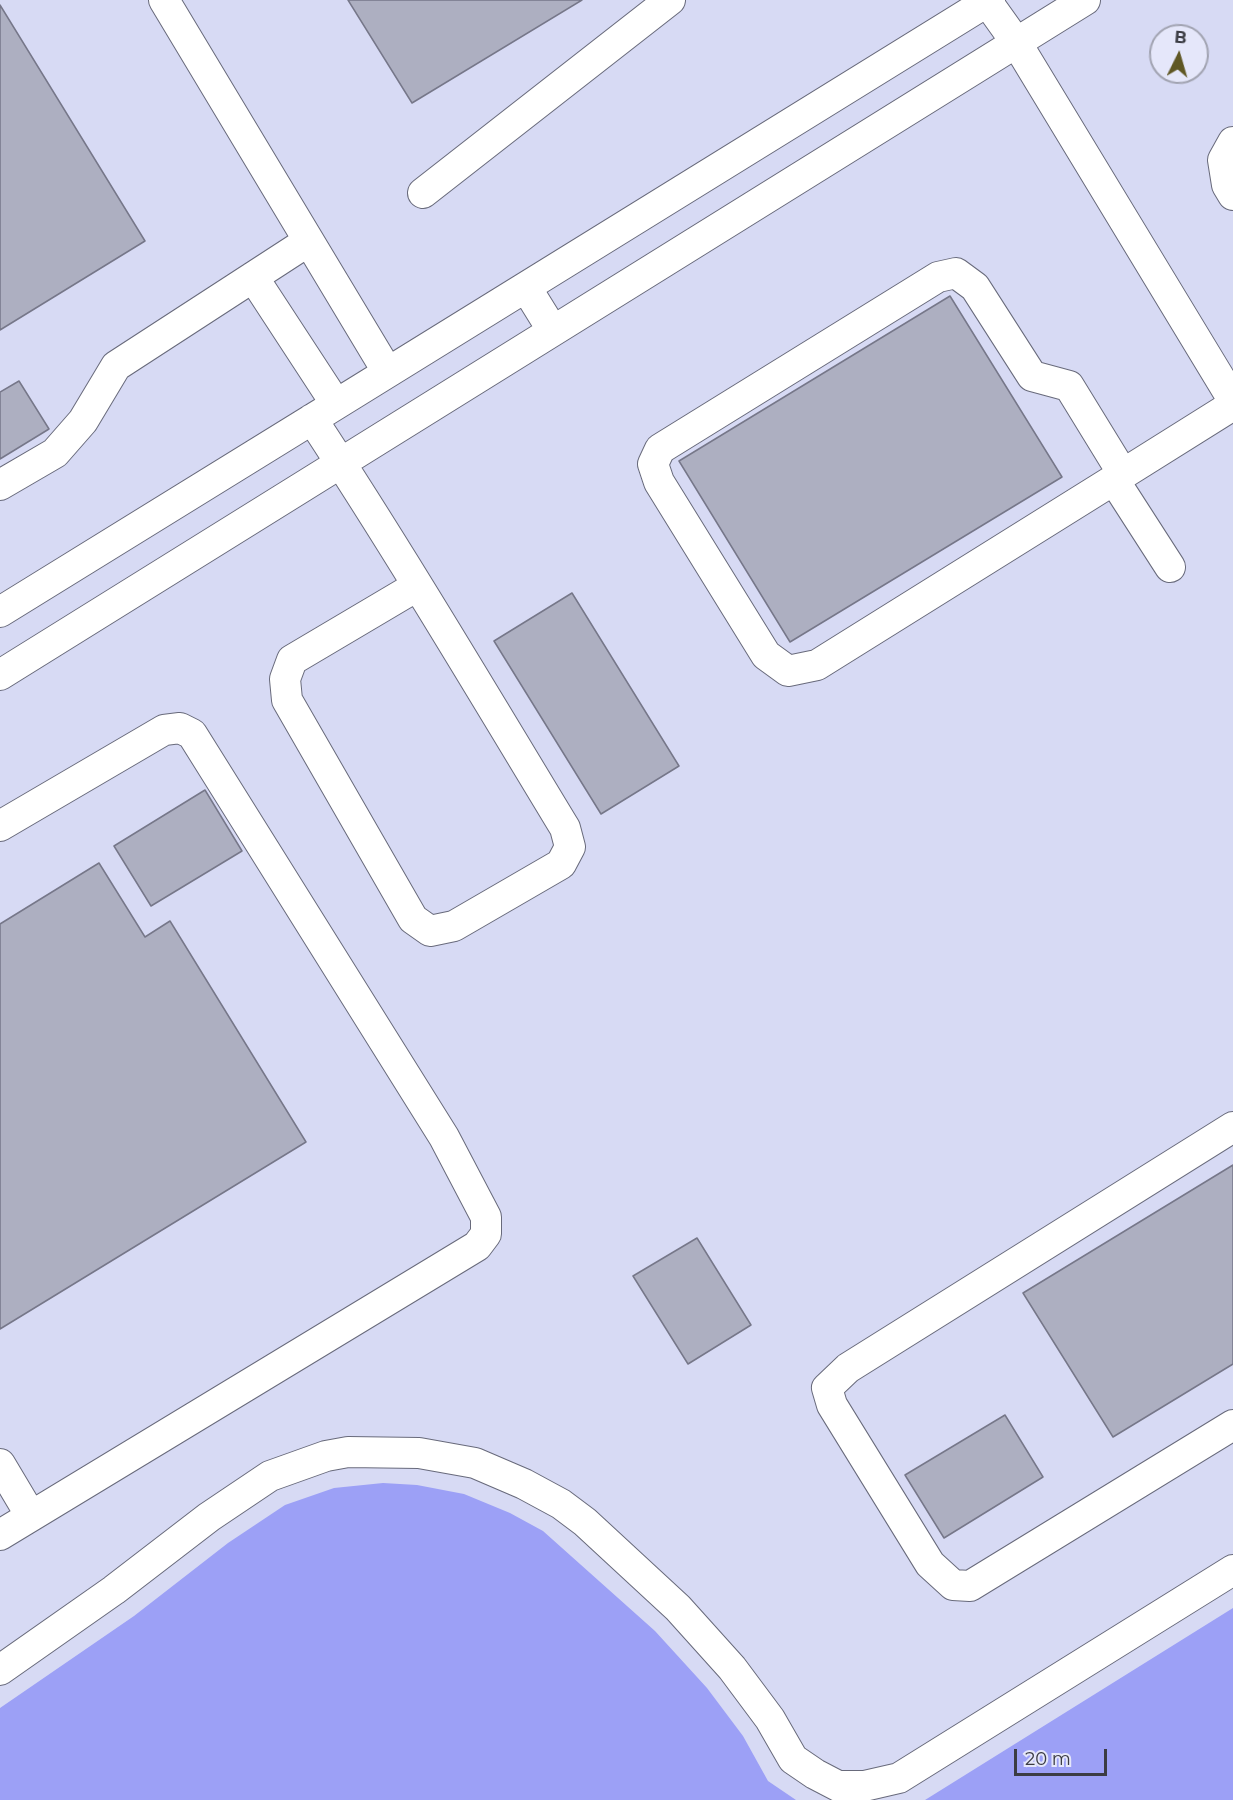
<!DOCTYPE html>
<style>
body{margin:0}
#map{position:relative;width:1233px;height:1800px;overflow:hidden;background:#e5e7fa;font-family:Montserrat,sans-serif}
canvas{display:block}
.north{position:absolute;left:1149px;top:24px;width:60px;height:60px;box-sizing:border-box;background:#e5e7fa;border:2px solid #a1a3b1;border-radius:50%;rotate:5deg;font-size:16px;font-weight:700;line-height:24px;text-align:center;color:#3b3c43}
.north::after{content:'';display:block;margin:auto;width:21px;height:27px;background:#5f5724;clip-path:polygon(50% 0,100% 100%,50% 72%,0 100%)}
.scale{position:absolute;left:1014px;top:1749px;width:93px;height:27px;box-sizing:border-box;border:3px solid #3b3c43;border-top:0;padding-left:8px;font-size:18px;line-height:21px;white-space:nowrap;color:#3b3c43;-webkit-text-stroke:4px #e5e7fa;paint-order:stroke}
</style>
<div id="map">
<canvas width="1233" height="1800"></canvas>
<div class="north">B</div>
<div class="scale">20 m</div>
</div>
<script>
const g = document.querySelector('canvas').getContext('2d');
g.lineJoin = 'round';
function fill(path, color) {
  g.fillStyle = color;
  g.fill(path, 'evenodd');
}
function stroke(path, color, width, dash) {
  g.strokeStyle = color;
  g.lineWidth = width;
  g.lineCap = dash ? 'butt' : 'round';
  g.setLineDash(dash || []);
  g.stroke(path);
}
const built = new Path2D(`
 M0,0h1233v1800h-1233zM1161,36h36v36h-36z`);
const water = new Path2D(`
 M383,1483l34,2 47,9 46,19 33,18 112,100 52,57 36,48 25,45 28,19h-796v-92l134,-92 94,-73 57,-38 49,-17z
 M1233,1608v192h-308z`);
const building = new Path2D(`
 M348,0h234l-170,103z
 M0,5l145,236 -145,89z
 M950,296l112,181 -272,165 -111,-181z
 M19,381l30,48 -49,30v-67z
 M572,593l107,173 -78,48 -107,-173z
 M205,790l37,61 -91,55 -37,-60z
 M99,863l46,74 25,-16 136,221 -306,187v-405z
 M1233,1165v199l-120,73 -90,-144z
 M697,1238l54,87 -63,39 -55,-88z
 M1005,1415l38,62 -99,61 -39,-63z`);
const minor = new Path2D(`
 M164,0l223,371
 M986,0l30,42 217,358
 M1233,142l-10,18 4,25 6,10
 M423,193l247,-193
 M956,273l19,14 57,89 37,10 54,88 -306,191 -29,6 -22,-16 -107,-173 -6,-18 7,-15 278,-172z
 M253,277l83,127
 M527,289l26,42
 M312,419c88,134 170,272 253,409l5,19 -9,17 -107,62 -24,5 -17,-12 -126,-219 -2,-21 7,-19 125,-74
 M1123,474l110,-69
 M1114,480l56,87
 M0,485l55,-32 28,-32 33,-55 191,-124
 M0,612c330,-204 660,-407 990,-612
 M0,675l1085,-675
 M0,826l164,-96 16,-2 12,6 252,403 42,80v17l-9,12 -477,289
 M1233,1127l-385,241 -21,20 5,17 98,159 23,21 17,1 263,-161
 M0,1464l31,52
 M0,1670l114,-80 95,-73 61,-41 56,-20 22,-4 71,1 56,10 49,21 37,20 24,18 93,86 54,60 38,51 23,40 22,15 23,12h26l35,-8 334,-208`);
fill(built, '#d7daf4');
fill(water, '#9ca0f6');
fill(building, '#adafc1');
stroke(building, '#767789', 1.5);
stroke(minor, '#686a7b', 32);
stroke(minor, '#fff', 30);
</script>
